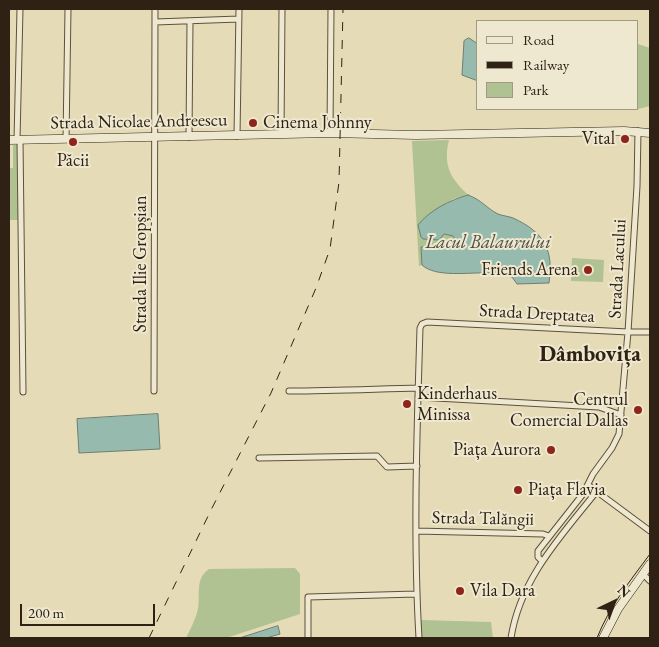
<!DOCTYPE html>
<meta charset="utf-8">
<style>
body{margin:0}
#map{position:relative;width:659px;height:647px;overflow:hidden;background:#e6dbb7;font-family:"EB Garamond",serif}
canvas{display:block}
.frame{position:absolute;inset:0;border:10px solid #2f2214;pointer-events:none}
.legend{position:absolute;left:476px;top:20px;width:162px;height:90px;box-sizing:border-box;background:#efe8d0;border:1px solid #a29985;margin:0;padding:6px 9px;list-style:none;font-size:15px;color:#2f2214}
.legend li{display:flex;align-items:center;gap:10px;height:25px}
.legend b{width:25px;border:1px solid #a29985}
.north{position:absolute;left:589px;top:577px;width:50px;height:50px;-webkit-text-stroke:4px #efe8d0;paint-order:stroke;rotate:42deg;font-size:14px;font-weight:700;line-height:20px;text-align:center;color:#2f2214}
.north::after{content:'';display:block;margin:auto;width:18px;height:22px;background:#2f2214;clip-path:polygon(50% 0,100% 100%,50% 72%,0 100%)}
.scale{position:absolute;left:20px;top:604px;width:135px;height:22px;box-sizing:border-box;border:2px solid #2f2214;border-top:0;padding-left:6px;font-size:15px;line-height:18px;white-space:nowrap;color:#2f2214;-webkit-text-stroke:4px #efe8d0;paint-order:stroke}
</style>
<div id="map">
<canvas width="659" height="647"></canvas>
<div class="frame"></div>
<ul class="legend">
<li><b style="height:6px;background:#efe8d0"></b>Road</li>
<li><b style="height:6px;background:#2f2214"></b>Railway</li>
<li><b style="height:14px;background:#b0c192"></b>Park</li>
</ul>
<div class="north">N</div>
<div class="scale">200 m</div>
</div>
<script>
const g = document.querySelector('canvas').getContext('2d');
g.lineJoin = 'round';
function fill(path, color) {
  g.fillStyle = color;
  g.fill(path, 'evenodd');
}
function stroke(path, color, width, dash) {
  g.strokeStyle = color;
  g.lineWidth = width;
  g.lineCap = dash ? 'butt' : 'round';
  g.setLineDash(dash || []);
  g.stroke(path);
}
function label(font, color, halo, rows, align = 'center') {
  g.font = font + ' "EB Garamond",serif';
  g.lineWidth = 4;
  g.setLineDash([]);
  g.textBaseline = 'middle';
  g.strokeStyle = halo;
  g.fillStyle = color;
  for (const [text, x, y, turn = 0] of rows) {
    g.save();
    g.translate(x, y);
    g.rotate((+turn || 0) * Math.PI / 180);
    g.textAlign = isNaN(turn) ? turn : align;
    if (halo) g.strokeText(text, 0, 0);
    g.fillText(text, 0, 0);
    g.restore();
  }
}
const green = new Path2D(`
 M638,44l12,4v58l-12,3z
 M449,140c-4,15 -3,31 8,43 3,5 8,8 11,12l-15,4 -29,19 20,16 9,2 3,8 -6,3h-29l1,18 -3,1 -7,-125z
 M13,145h5v75h-9v-52h4z
 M572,258l32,2 -1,22 -32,-1z
 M295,568l5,6v40l-74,24h-40c4,-8 8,-16 11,-25 5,-15 -4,-33 12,-44z
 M421,620l70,2 2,16h-72z`);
const water = new Path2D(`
 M469,38l9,6v37l-16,-6 2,-34z
 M468,195c14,5 18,13 30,19 5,2 10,2 15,4 31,14 41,32 36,65l-32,1 -5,-7c-8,-2 -16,-3 -24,-4 -18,-1 -52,5 -66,-8l-1,-18 21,-1 8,1 6,-3 -1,-5 -2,-3 -9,-2 -5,6 -16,-1 -2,-2 -3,-12c12,-15 32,-25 50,-30z
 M158,414l2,35 -81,4 -2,-34z
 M278,626l2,8 -14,4h-26z`);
const street = new Path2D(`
 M155,22l84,-3
 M330,133l1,-124
 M281,134l1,-125
 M237,136l2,-127
 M189,137l1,-116
 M66,139l2,-130
 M17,140l3,-131
 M20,140l3,252
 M154,391l1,-382
 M289,391c44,0 86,-2 130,-3
 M418,397l181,10 22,8
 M259,458l118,-2 10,11 30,-1
 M588,485l62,46
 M416,531l127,3 6,2
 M542,561l-4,-4v-6l45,-57 10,-20 19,-26 7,-14 9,-102 9,-146 1,-55
 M643,574l7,7
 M308,638v-41l108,-3
 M419,638c-6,-103 -2,-207 1,-310l2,-4 5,-2 201,10h22
 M511,638c9,-59 50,-102 86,-147`);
const secondary = new Path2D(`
 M9,140l321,-7 86,2 208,-4 26,2
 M603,638l15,-29 32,-45`);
const tram = new Path2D(`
 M597,638c12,-31 33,-57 53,-84`);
const rail = new Path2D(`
 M149,638l62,-128 60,-117 45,-105 14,-39 9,-67 4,-173`);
const markers = [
 [253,123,5,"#8f2418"],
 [625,139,5,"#8f2418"],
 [73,142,5,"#8f2418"],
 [588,270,5,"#8f2418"],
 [407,404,5,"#8f2418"],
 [638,410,5,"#8f2418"],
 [551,450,5,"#8f2418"],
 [518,490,5,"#8f2418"],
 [460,591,5,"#8f2418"]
];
const streetNames = [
 ["Strada Nicolae Andreescu",139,122,-1],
 ["Strada Ilie Gropșian",141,264,-90],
 ["Strada Lacului",618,269,-87],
 ["Strada Dreptatea",537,314,3],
 ["Strada Talăngii",483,519,1]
];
const poiNames = [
 ["Cinema Johnny",263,123],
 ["Vital",615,139,"right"],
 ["Păcii",73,161,"center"],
 ["Friends Arena",578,270,"right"],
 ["Kinderhaus",417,394],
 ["Minissa",417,415],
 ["Centrul",628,400,"right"],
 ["Comercial Dallas",628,421,"right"],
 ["Piața Aurora",541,450,"right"],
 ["Piața Flavia",528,490],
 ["Vila Dara",470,591]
];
const waterNames = [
 ["Lacul Balaurului",488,243]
];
const districtNames = [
 ["Dâmbovița",590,355]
];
fill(green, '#b0c192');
fill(water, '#96bbae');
stroke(water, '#6d7e70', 1);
stroke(street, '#5d503d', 7);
stroke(secondary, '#2f2214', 9);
stroke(street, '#efe8d0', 5);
stroke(secondary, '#efe8d0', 8);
stroke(tram, '#2f2214', 1);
stroke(rail, '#2f2214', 1, [9, 9]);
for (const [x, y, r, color] of markers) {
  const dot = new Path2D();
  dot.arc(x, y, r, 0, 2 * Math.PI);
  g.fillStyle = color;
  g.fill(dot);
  stroke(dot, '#efe8d0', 2);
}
label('18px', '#2f2214', '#efe8d0', streetNames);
label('18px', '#2f2214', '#efe8d0', poiNames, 'left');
label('italic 19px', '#4e5042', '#efe8d0', waterNames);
label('bold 22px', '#2f2214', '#efe8d0', districtNames);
</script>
